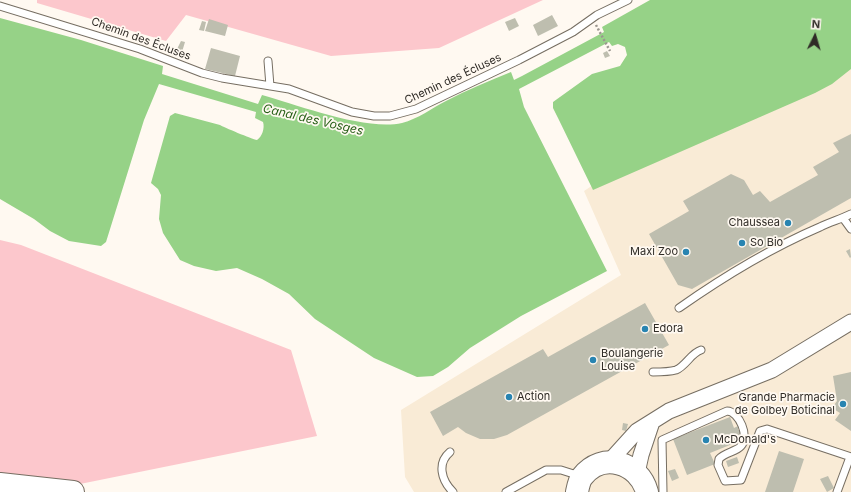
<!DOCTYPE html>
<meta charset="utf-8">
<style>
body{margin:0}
#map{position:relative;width:851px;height:492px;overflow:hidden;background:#fff9f1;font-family:Inter,sans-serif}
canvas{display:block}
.north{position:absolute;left:795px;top:16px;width:40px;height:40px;-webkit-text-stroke:3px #fff9f1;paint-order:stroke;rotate:5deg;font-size:11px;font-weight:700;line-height:16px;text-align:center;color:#2f2b26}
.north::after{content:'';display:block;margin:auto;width:14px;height:18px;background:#2f2b26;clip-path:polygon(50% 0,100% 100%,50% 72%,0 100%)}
</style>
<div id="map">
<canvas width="851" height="492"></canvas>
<div class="north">N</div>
</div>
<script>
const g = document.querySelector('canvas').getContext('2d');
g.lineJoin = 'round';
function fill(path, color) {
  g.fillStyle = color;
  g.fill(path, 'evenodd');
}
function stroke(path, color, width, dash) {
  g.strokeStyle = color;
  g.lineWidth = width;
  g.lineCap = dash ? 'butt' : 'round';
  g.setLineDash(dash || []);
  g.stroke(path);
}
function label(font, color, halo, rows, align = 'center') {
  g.font = font + ' Inter,sans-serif';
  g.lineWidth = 3.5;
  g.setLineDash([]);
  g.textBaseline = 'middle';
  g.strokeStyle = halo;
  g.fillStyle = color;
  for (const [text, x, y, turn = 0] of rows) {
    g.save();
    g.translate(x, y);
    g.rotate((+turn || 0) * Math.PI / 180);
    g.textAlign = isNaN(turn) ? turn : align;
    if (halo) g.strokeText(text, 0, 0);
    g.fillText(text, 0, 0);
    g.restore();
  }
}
const built = new Path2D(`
 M851,15v477h-437l-9,-15 -4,-67 220,-135 -37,-84z`);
const green = new Path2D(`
 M37,0h506l-104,48 -108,8 -145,-41 -20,26 -129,-38z
 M0,240l21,5 270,105 26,86 -237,48 -80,8z`);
const water = new Path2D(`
 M650,0h201v69l-19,15 -17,9 -222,97 -35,-72 -5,-10v-6l39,-28 28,-8 7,-11 -2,-8 -7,-3 -6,2 -3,-4 -90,47 5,18 83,164 -86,45 -51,32 -22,19 -15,9 -16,1 -43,-19 -59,-39 -26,-25 -27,-15 -25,-11 -21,3 -22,-5 -14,-6 -17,-27 -4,-14 2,-24 -3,-6 -7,-6 19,-67 5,-3 45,12c3,2 32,14 37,15 5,-3 8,-12 6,-18l-8,-4 1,-6 -97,-28 -15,36 -38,122 -5,4 -32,-5 -19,-10 -16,-12 -34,-20v-181l81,22 82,26 -1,8 96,30 4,-9c36,10 103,36 140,28 16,-4 30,-15 44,-22 21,-11 43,-20 65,-29l3,8 8,-4 82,-44 -2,-5z`);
const building = new Path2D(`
 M552,15l6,11 -20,10 -5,-11z
 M515,18l4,8 -10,5 -4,-9z
 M209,19l19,6 -3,11 -20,-5z
 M202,21l4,1 -2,9 -5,-1z
 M181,41l4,1 -3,10 -6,-1z
 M211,48l29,8 -5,20 -30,-7z
 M607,51l3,5 -5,2 -2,-5z
 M851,134v64l-159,91 -14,-4 -29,-51 40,-23 -6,-10 48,-27 13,6 9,15 7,-4 10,11 48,-27 -5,-8 26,-15 -6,-9z
 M850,249l1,8 -1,1 -4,-7z
 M645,303l24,42 -162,90 -13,4h-14l-14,-6 -8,-6 -15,9 -13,-24 113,-63 5,8z
 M851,372v59l-16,-11 5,-7 -8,-5 5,-7 -4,-25z
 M730,417l4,11 4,-2v4l8,-3 2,5 -11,4 3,5 -30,12 5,11 -28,11 -14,-36z
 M623,423l5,1 -2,7 -4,-1z
 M779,451l25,8 -11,33h-28z
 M737,457l2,6 -11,4 -2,-6z
 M675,469l4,9 -7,3 -4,-10z
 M828,476l6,12 -7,4 -7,-13z`);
const path = new Path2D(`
 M596,25l14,26`);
const lane = new Path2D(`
 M0,6l140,43 62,24 20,5 67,11 63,23 22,4h16l26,-7 103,-49 54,-28 24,-17 31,-15
 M268,61l2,25
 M843,218l8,11
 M679,308c44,-31 92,-60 141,-81 10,-5 21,-8 31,-13
 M653,372c7,0 16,0 23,-2 10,-4 15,-17 25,-20
 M450,452c-13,11 -9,28 3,40
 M506,492l40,-22h15l19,6
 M663,492l-1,-52 65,-29c12,0 23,26 14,35 -5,6 -16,6 -22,13l-1,6 7,16 16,-1 19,-49 7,-2 84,28
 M837,492l13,-35`);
const street = new Path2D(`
 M608,463l29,-32 32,-20 103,-41 79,-48
 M637,473l4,-18 11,-33`);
const primary = new Path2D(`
 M0,484l73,8
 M577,492c1,-5 2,-11 5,-15 20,-26 57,-15 65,15`);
const markers = [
 [788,223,4,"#2884b1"],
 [742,243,4,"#2884b1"],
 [686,252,4,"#2884b1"],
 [645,329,4,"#2884b1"],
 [593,360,4,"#2884b1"],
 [509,397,4,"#2884b1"],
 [843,404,4,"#2884b1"],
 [706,440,4,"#2884b1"]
];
const streetNames = [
 ["Chemin des Écluses",141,39,20],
 ["Chemin des Écluses",453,79,-25]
];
const poiNames = [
 ["Chaussea",780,223,"right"],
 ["So Bio",750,243],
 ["Maxi Zoo",678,252,"right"],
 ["Edora",653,329],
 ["Boulangerie",601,354],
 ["Louise",601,367],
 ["Action",517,397],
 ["Grande Pharmacie",835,398,"right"],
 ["de Golbey Boticinal",835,411,"right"],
 ["McDonald's",714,440]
];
const waterNames = [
 ["Canal des Vosges",313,120,13]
];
fill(built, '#f9ebd6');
fill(green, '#fcc7cc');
fill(water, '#96d287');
fill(building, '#bebeaf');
stroke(lane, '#766e62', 9);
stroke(street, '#766e62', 17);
stroke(primary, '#766e62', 24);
stroke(path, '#9b968f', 2.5, [2, 2]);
stroke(lane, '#fff', 7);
stroke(street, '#fff', 15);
stroke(primary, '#fff', 22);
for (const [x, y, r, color] of markers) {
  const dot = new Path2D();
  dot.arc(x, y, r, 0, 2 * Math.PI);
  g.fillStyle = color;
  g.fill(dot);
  stroke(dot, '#fff9f1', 1.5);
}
label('11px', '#2f2b26', '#fff9f1', streetNames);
label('11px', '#2f2b26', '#fff9f1', poiNames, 'left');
label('italic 12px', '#265e15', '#fff9f1', waterNames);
</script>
